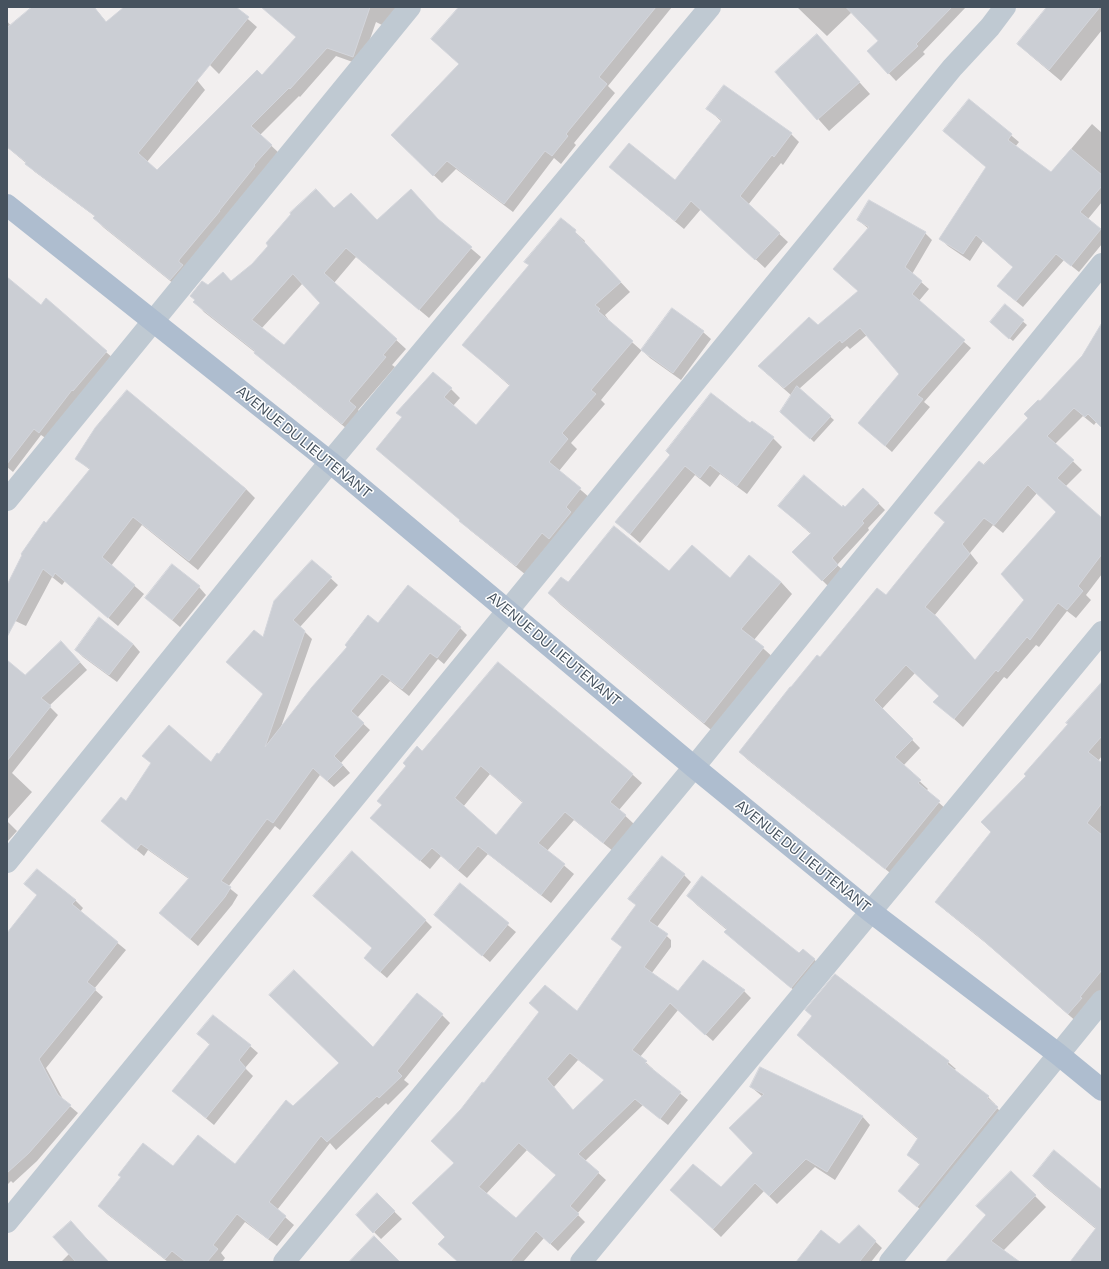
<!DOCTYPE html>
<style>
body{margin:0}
#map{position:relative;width:1109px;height:1269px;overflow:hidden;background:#f2efef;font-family:Commissioner,sans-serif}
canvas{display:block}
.frame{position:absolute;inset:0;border:8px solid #46525e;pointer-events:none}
</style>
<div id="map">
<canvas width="1109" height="1269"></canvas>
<div class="frame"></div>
</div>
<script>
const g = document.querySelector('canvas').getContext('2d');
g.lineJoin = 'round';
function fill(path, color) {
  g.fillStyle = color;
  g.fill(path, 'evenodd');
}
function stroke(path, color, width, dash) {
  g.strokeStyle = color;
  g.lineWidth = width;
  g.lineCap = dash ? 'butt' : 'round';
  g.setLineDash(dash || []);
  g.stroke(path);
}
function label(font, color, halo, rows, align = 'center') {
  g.font = font + ' Commissioner,sans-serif';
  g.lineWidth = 3;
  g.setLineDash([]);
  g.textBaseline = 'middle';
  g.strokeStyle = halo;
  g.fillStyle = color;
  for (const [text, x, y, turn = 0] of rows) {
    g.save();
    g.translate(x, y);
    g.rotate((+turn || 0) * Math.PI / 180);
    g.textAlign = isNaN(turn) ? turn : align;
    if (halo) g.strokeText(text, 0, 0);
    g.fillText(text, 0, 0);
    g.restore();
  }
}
const shadow = new Path2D(`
 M34,7h60l13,16 18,-16h12l68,83 -58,72 10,9 105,-95 35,-38 -20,-31h122l-11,21 -12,-6 -15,43 -25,-9 -36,41 -1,-1 -39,39 20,19 -101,134 -76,-61 -8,-9 1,-1 -61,-45 -9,-9 -19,-16v-126l4,5z
 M177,7h57l23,20 -38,47 -9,-9z
 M460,7h212l-64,79 7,7 -41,50 2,2 -15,19 -7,-6 -41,54 -57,-43 -14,14 -41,-39 59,-80z
 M797,7h169l-43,45 2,2 -29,27 -28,-30 12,-10 -28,-29 -25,24z
 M1048,7h54v23l-41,51 -31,-26 -12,-11z
 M828,47l42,47 -41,37 -53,-59z
 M969,100l50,42 -4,5 36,26 41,-49 10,9v69l-14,17 14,12v13l-23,28 -15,-12 -41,47 -17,-14 8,-25 -31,-27 -13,20 -22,-15 -7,-7 46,-71 -43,-37z
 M708,109l83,25 8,8 -16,23 -2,-2 -33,42 40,37 -23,26 -64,-59 -17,20 -65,-54 -9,-8 65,15 47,-60z
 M334,210l43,11 64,2 40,34 -52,61 -73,-61 -22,26 72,66 -14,16 3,2 -37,43 7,7 -13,16 -87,-71 -9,-9 -52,-41 -9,-10 13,-15 15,-14 9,9zM303,283l19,20 -38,44 -23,-18z
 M561,219l24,22 -1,2 46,49 -25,23 3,4 -1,1 35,31 30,-42 31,23 8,7 -30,41 -31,-22 -8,-8 -41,50 4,4 -34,39 6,6 -18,22 31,27 -64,77 -56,-45 -9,-10 -74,-62 64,-69 9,9 -7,8 23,21 34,-41 -47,-41 67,-79z
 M858,220l67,13 7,7 -20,34 17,15 -11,13 53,46 -47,54 6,5 -38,45 -33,-29 41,-49 -33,-39 -17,14 -3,-3 -48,43 35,31 -20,22 -29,-27 7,-19 -26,-23 93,-82 10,-62z
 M7,278l34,29 5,-7 68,59 -67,80 -6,-4 -28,37 -6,-5z
 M1005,306l22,19 -14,16 -18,-15z
 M1102,325v101l-5,-5 -3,4 -11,-9 -28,28 27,26 -17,17 37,32v55l-16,21 5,5 -15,18 -9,-7 -28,36 -3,-2 -29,34 -3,-2 -41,50 -28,-25 5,-6 -25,-23 -33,36 38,39 -17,18 25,23 -2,2 21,19 -53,66 -146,-116 -8,-8 80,-94 66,-62 59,-73 -9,-10 93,-95 11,-15 42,-47zM1037,493l20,19 -32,88 -49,61 -42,-45 44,-53 -8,-10 23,-28 10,8z
 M127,391l119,98 9,9 -57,72 -56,-45 -31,41 33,28 -26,32 -53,-45 -3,4 -10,-8 -26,49 -19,-9v-30l39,-63 44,-54 -14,-12z
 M750,425l23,13 9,9 -35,47 -27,-20 -10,13 -15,-12 -55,68 -24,-21 55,-67z
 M878,503l7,7 -17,18 1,2 -32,35 7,6 -15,16 -35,-35 17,-18 -32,-28 66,2z
 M312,561l26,24 -38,42 12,12 -31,88 97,-103 82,4 7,7 -23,29 -6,-5 -29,37 -19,-15 -33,37 13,12 -29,33 9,10 -16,14 -14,-12 -40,55 -5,-4 -47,61 10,8 -6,10 -34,41 -38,-33 29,-34 -41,-29 -4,6 -42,-35 25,-18 84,-39 8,-8 45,-62 -36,-32 35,-23z
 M670,572l60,7 51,3 11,12 -38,46 22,20 -60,74 -155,-129 -12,-12 19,-9z
 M199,587l7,8 -26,32 -34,-29z
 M133,644l7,8 -23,30 -34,-25 -7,-7z
 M69,650l18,20 -38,36 9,9 -46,58 20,19 -25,28v-158l18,15z
 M498,664l135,111 9,8 -23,27 15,14 -21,27 -39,-31 -27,31 27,23 -23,29 -63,-49 -21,24 -26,-22 -11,13 -49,-42 2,-22 40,-53zM490,774l33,29 -26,33 -34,-29z
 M1102,690v66l-4,5 4,3v227l-24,32 -91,-79 -41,-33 -10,-9 56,-70 36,-56z
 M7,821l10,10 -10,11z
 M684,875l7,7 -34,45 14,13v7l-20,27 28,19 65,-2 7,7 -38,43 -35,-31 -38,47 13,12 -1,1 36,30 -20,25 -25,-20 -58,56 21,19 -29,34 8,8 -27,29 -14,-13 -21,24h-64l-13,-25 9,-74 29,-79 93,-71 46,-65 -10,-9zM578,1060l27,20 -32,31 -19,-24zM527,1150l30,26 -41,43 -30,-25z
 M26,884l49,16 8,8 -3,4 46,38 -32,39 9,8 -57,71 18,33 14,12 -41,48 -24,22 -2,-2 -4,4v-251l31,-38z
 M460,885l56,47 -26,30 -55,-47z
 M688,896l111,59 4,-5 22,19 -23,28 -66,-55 -9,-12 -29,-24z
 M425,920l7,7 -45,51 -15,-13z
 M835,976l113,86 8,7 -2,1 34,27 7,7 -1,1 10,10 -79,98 -19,-15 14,-33 -12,-11 10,-15 -113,-97 8,-25z
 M442,1015l8,8 -46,57 5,4 -21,21 -2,-2 -50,47 -6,-7 -53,67 17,15 -17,21 -32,-24 -24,31 4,5 -3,4h-54l-61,-48 -8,-8 74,-38 62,-2 59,-59 79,-58z
 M199,1034l51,12 8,7 -13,15 8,8 -39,49 -41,-34 37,-46z
 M751,1087l111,29 8,9 -35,55 -20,-13 -38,37 -13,-13 -43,46 -41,-39 41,-9 34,-36 8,-56z
 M1011,1172l35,35 -43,44 15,11h-72l41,-47z
 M1034,1176l68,15v71h-31l25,-33 -51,-42z
 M377,1195l25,24 -21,20 -24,-24z
 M859,1226l23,22 -11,14h-60l28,-17z
 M77,1228l31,34h-47l9,-9z`);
const building = new Path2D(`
 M32,7h62l12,15 18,-15h112l13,10 -111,136 19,17 100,-100 5,5 34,-38 -35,-30h109l-17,50 -26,-9 -37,41 -1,-1 -38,38 21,19 -18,20 1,1 -36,45h1l-41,49v2l4,3 -13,15 -77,-62 2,-2 -70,-52 1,-2 -19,-15v-119z
 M459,7h197l-57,70 8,7 -41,50 2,2 -16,20 -7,-5 -41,53 -57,-43 -14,15 -42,-41 68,-71 -28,-25z
 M846,7h106l-36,37 2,2 -30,28 -21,-23 11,-10z
 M1047,7h53l-51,63 -32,-26z
 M817,34l43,48 -43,38 -42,-48z
 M724,85l68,48 -18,24 -2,-2 -32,41 40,37 -25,27 -64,-59 -16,20 -66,-54 20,-24 46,37 47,-60 -16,-11z
 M969,99l43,35 -4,6 43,32 20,-23 31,26v11l-22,26 21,17 -30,37 -15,-12 -40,47 -19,-15 16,-19 -37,-32 -13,19 -24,-15 47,-72 -43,-36z
 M316,189l18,19 17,-15 26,27 34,-31 27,30 34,28 -53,63 -73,-62 -22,25 73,66 -14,16 3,2 -37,44 7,6 -14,17 -88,-71 1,-2 -62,-49 2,-2 -5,-4 12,-15 6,4 15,-13 8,9 21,-17 16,-18 -2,-3 25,-29 -1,-1zM293,274l27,29 -36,42 -32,-25z
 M869,200l57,32 -21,35 17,14 -10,13 53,46 -48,55 6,4 -38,47 -27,-23 41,-49 -39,-46 -18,15 -2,-3 -56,48 -26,-22 51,-49 9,8 40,-34 -25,-22 36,-42 -12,-7z
 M561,218l15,12 -1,2 46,50 -26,23 5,4 -2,2 35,30 -42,49 5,4 -34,39 6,6 -19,23 32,26 -15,19 5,5 -22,27 -7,-6 -26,33 -57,-45 1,-1 -84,-71 26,-32 -6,-4 37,-41 19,16 -8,9 32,28 34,-40 -48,-40 67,-80 -5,-3z
 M7,277l34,28 5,-7 61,53 -34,40 -1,-1 -33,43 -5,-4 -27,35z
 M1005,304l19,16 -15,19 -19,-17z
 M672,308l32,23 -31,42 -32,-23z
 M1102,323v105l-14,-14 -3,3 -11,-9 -27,28 27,24 -17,18 45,40v36l-24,32 5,5 -16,19 -9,-7 -28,37 -3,-3 -29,35 -2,-2 -42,49 -21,-17 6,-6 -33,-31 -32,35 39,39 -18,18 26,23 -3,3 22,18 -55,68 -146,-117 51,-65h1l26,-32 3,2 57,-69 9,7 59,-73 -11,-9 45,-52 5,4 44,-47 -4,-4 14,-14 2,1 42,-45zM1028,485l28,27 -55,62 23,26 -49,60 -38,-43 -12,-10 45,-53 -8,-10 22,-26 10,7z
 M797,386l34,30 -21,23 -30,-27z
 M127,390l119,99 -57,72 -56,-44 -31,40 33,28 -27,33 -53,-45 -2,4 -10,-8 -36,68v-52l15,-30 -1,-1 23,-33 2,2 44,-54 -15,-10 20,-31z
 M711,393l39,30 2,-2 22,16 -37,49 -27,-21 -10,13 -15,-12 -55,68 -15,-12 55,-67 -4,-4z
 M804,475l38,32 1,-2 2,2 18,-19 16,15 -17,18 2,2 -32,35 6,7 -16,16 -30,-29 19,-19 -33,-27z
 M614,526l55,45 23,-26 38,33 19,-23 32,27 -40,47 23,18 -60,76 -156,-130 13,-16 7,5z
 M312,560l20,17 -39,43 12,11 -40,116 47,-60 35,-40 -2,-2 23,-30 10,8 30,-38 53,42 -24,31 -7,-5 -28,36 -20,-15 -31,37 13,12 -30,33 9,9 -16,16 -14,-13 -40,55 -6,-4 -46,62 10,6 -6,10 -35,42 -31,-26 30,-35 -48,-34 -5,6 -35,-29 20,-24 5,4 25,-38 -9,-7 27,-31 42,37 6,-9 2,1 44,-60 -37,-32 28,-32 9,7 11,-36z
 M172,564l28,22 -28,34 -27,-22z
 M99,617l34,27 -24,31 -34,-25z
 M61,641l19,21 -39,36 10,8 -44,55v-101l18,15z
 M498,662l135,112 -23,28 16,13 -23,28 -38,-31 -27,31 27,21 -24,31 -63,-49 -20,24 -26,-22 -12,13 -50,-43 12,-13 -5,-4 29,-35 -3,-3 14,-17 5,5zM481,766l42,36 -27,33 -41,-37z
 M1102,682v54l-14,16 14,11v40l-15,20 15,12v135l-22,27 2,1 -14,16 -91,-79 -42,-33 56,-70 -10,-10 45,-46 -2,-2 44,-50 -2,-1z
 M352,851l74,69 -46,52 -16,-14 8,-10 -59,-52z
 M662,856l23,18 -36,47 19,13 -24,33 34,24 25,-31 42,30 -40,45 -35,-32 -38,47 15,11 -2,2 36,29 -21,27 -25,-20 -57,55 21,18 -29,34 9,8 -29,30 -14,-13 -26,31h-52l-20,-18 7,-7 -33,-34 42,-40 -23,-22 30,-32 21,-27 2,1 55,-71 -10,-9 16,-18 32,26 45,-64 -11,-8 25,-34 -8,-6zM570,1053l34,27 -31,30 -26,-31zM519,1143l37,32 -40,43 -37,-31z
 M37,869l39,31 -4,4 46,38 -31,40 9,7 -57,70 19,36 13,10 -42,48 -22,20v-240l30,-38 -13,-11z
 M702,876l97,77 4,-4 12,10 -24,29 -67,-56 3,-3 -40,-33z
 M460,883l49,40 -27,33 -48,-41z
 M294,970l79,77 44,-54 26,21 -46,57 5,5 -23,22 -2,-2 -50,46 -6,-6 -52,66 17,14 -18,23 -31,-25 -24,31 5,4 -11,13h-21l-14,-11 -7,8 -67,-53 23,-29 -3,-2 25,-32 30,23 25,-31 37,29 51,-64 7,6 46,-43 -70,-68z
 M835,974l114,87 -2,3 42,32 -2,2 11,9 -81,100 -19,-16 22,-27 -13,-9 11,-17 -121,-103 15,-19 -7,-6z
 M213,1015l38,30 -12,15 7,8 -40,50 -34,-27 38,-47 -13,-10z
 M760,1067l103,49 -36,56 -21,-13 -37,37 -14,-13 -42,46 -43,-39 23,-26 28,23 32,-34 -24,-25 35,-34 -14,-7z
 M1054,1150l48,40v72h-32l26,-34 -63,-52z
 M1011,1171l25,24 -45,46 29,21h-75l41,-47 -10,-9z
 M377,1193l18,18 -22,22 -17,-18z
 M71,1221l15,17 23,24h-33l-23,-25z
 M859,1225l17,16 -16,20 2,1h-66l25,-32 18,14z
 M374,1236l26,26h-51z`);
const minor = new Path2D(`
 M7,500l403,-493
 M7,862l323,-400 380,-455
 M7,1222l945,-1154 38,-41 15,-20
 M284,1262l410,-495 408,-503
 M581,1262l521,-630
 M890,1262l212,-261`);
const major = new Path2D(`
 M7,205l323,257 364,305 176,144 188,143 44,36`);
const streetNames = [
 ["AVENUE DU LIEUTENANT",304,442,39],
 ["AVENUE DU LIEUTENANT",554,649,40],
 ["AVENUE DU LIEUTENANT",803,856,39]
];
fill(shadow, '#0003');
fill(building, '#cbced4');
stroke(building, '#d3d5db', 1);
stroke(minor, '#bfc9d2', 22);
stroke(major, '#aebdcf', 22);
label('14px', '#46525e', '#fff', streetNames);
</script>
